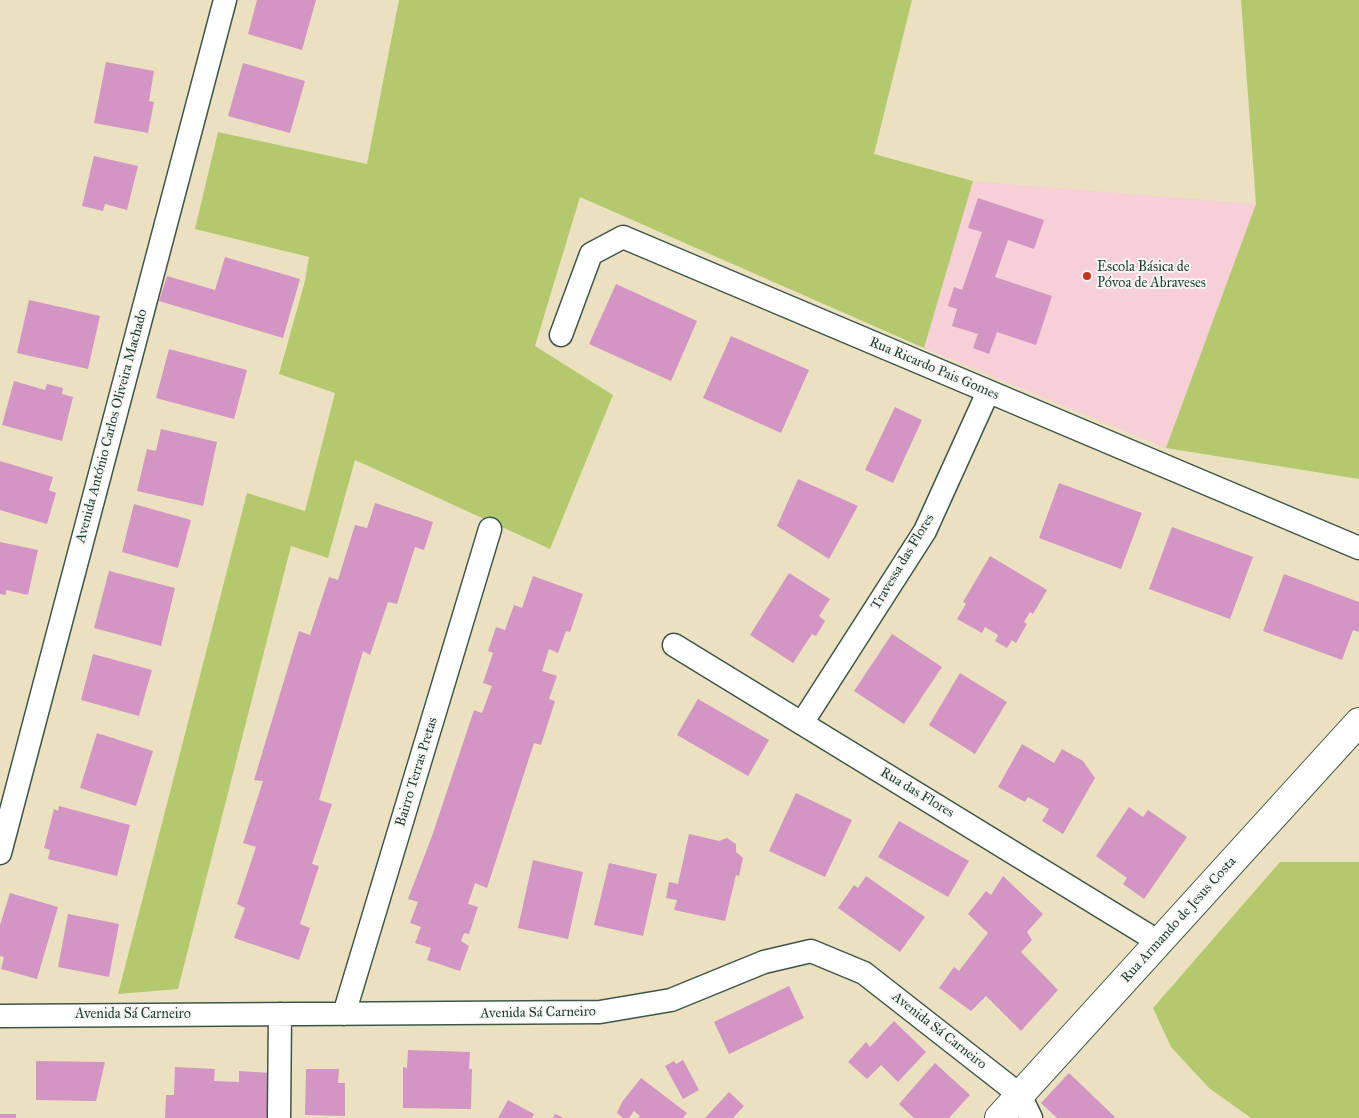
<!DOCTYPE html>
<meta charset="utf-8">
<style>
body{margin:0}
canvas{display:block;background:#ebe1c0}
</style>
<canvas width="1359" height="1118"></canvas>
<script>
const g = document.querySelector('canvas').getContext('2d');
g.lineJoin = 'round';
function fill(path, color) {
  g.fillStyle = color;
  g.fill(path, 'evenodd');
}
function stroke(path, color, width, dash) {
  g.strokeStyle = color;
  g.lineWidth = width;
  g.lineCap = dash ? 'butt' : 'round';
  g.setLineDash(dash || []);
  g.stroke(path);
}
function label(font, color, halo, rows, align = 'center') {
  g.font = font + ' "IM FELL Great Primer",serif';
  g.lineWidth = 4;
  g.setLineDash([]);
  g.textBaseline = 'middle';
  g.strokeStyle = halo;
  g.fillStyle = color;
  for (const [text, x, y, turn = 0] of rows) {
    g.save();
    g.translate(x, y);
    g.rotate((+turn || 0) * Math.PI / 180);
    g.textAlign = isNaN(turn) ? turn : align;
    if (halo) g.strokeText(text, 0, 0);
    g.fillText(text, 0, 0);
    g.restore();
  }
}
const built = new Path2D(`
 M973,181l283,23 -90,244 -242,-100z`);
const green = new Path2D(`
 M399,0h513l-38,154 99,27 -49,167 -344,-151 -45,149 78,49 -63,154 -195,-89 -27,98 -37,-12 -113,443 -60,5 129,-501 58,18 30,-118 -56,-19 26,-93 4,-24 -114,-28 23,-97 149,32z
 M1241,0h118v479l-193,-31 90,-244z
 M1280,862h79v256h-108l-42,-30 -38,-41 -18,-39z`);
const building = new Path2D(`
 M257,0h59l-14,50 -54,-16z
 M106,62l48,9 -5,30 5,1 -6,31 -54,-10z
 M243,63l62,18 -15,52 -62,-17z
 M94,156l44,10 -11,44 -22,-6 -2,7 -21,-5z
 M978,198l66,22 -10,29 -26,-9 -13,37 57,19 -16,49 -39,-13 -8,22 -16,-6 5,-14 -26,-8 5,-17 -9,-3 6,-19 8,3 20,-58 -14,-4z
 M225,257l75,22 -17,59 -124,-37 8,-25 48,14z
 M616,284l81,37 -26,60 -82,-37z
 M29,300l71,16 -12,53 -71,-16z
 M731,336l78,34 -28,63 -78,-35z
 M169,349l78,21 -13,49 -78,-21z
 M14,381l31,9 2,-6 16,4 -1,6 11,3 -11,44 -60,-16z
 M895,407l27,13 -29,63 -28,-13z
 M161,429l56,13 -14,64 -66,-15 10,-42 9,2z
 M0,461l53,16 -4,13 7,3 -9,31 -47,-14z
 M798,479l60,27 -29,53 -52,-33z
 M1059,483l83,30 -21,56 -82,-31z
 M375,503l58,19 -9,28 -9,-3 -18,57 -9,-2 -18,53 -7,-4 -44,149 13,4 -20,60 7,2 -19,58 10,4 -11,32 -65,-22 11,-30 -8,-4 19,-57 -13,-4 20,-62 -9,-1 45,-149 11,4 19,-58 9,3 17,-55 12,3z
 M134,504l57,16 -13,48 -56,-16z
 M1172,527l81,30 -23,62 -81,-30z
 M0,542l38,8 -10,45 -22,-5v5l-6,-1z
 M990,556l57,34 -14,24 -3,-2 -6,10 3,2 -11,19 -4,-3 -5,8 -12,-7 3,-6 -13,-8 -3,6 -25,-14 9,-15 -3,-2z
 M109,571l66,17 -14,58 -67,-18z
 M789,573l41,26 -11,17 6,5 -9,15 -4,-2 -19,29 -43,-28z
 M1284,574l75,28v30l-6,-2 -11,30 -79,-29z
 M533,576l50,18 -13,38 -4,-1 -8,22 -9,-4 -7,22 15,5 -8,23 6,2 -14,44 -7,-2 -47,145 -12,-5 -7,21 10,3 -9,27 -5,-1 -3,8 8,5 -9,25 -33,-11 4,-12 -16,-5 6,-16 -11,-4 8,-21 -10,-3 24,-63 42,-126 8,3 10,-27 -9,-3 10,-30 -5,-2 8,-24 9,3 9,-25 8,3z
 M892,634l50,33 -38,57 -50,-33z
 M93,654l59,16 -13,46 -58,-16z
 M960,673l47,29 -32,52 -46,-29z
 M698,699l71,41 -21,36 -71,-41z
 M97,733l56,18 -17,55 -56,-18z
 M1022,744l32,19 8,-14 21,12 12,17 -32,56 -21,-13 7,-12 -21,-12 -3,5 -27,-15z
 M796,793l56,27 -27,57 -56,-26z
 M59,806l71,19 -13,51 -69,-17 2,-9 -6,-2 10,-39 4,2z
 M1129,807l14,10 5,-7 39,27 -43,62 -21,-15 4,-6 -31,-22z
 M899,821l70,40 -21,36 -70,-40z
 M689,834l30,7 8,-3 9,6v8l7,6 -4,18 -3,-1 -11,46 -51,-11 3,-10 -11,-2 3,-16 9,2z
 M533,860l50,12 -15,67 -50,-11z
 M609,863l48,11 -14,62 -49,-11z
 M866,876l59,41 -25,35 -62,-44 16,-23 4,3z
 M1003,876l40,38 -16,18 5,8 -11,12 37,38 -37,41 -35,-35 -15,15 -32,-23 15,-21 5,4 29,-38 -20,-19 18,-23 5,4z
 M10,893l48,14 -21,72 -36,-10 3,-12 -4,-1v-31z
 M68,914l51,10 -10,53 -51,-10z
 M789,986l15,32 -75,36 -15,-32z
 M894,1021l32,31 -28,30 -17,-17 -14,14 -19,-17 18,-20 4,5z
 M408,1050l62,2 -1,17h3l-1,40 -68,-1v-41l4,1z
 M683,1060l16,30 -16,9 -18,-33 9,-5 2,3z
 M36,1061l69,1 -9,39 -60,-1z
 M935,1063l35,32 -21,23h-35l-15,-14z
 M175,1067l40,2 -1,12 25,1v-11l32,2 -2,45h-104l1,-23h8z
 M306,1069h33l-1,14h7v33l-40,-1z
 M1069,1073l46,44 -1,1h-57l-16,-15z
 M641,1078l46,35 -4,5h-45l2,-2 -6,-5 -5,7h-6l-6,-5 5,-11z
 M729,1092l15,14 -11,12h-28z
 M508,1100l26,14 -2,4h-34z
 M0,1114h16v4h-16z
 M555,1114l9,4h-11z`);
const street = new Path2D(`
 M561,335l30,-81 32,-17 736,311
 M674,645l485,297
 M802,723l123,-192 63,-139
 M0,853l225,-853
 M344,1014l146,-485
 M0,1016l600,-4 71,-12 93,-38 47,-11 53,22 156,122 11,23
 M279,1118l1,-104`);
const secondary = new Path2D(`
 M999,1118l360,-396`);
const markers = [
 [1087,276,5,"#c8321e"]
];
const poiNames = [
 ["Escola Básica de",1097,268],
 ["Póvoa de Abraveses",1097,284]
];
const streetNames = [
 ["Rua Ricardo Pais Gomes",934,369,23],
 ["Avenida António Carlos Oliveira Machado",112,426,-75],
 ["Travessa das Flores",903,562,-59],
 ["Bairro Terras Pretas",417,772,-73],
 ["Rua das Flores",917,793,31],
 ["Rua Armando de Jesus Costa",1179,920,-48],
 ["Avenida Sá Carneiro",538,1013,-1],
 ["Avenida Sá Carneiro",133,1015],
 ["Avenida Sá Carneiro",939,1031,38]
];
fill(built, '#f6cfd7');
fill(green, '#b4c96e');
fill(building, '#d395c3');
stroke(street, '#3e5649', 25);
stroke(secondary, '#3e5649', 30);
stroke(street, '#fff', 22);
stroke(secondary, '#fff', 28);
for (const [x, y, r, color] of markers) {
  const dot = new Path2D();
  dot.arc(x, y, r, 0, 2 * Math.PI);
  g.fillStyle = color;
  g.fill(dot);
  stroke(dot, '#f6f6f2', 2);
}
label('14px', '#1f3d34', '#f6f6f2', poiNames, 'left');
label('14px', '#1f3d34', '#f6f6f2', streetNames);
</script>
